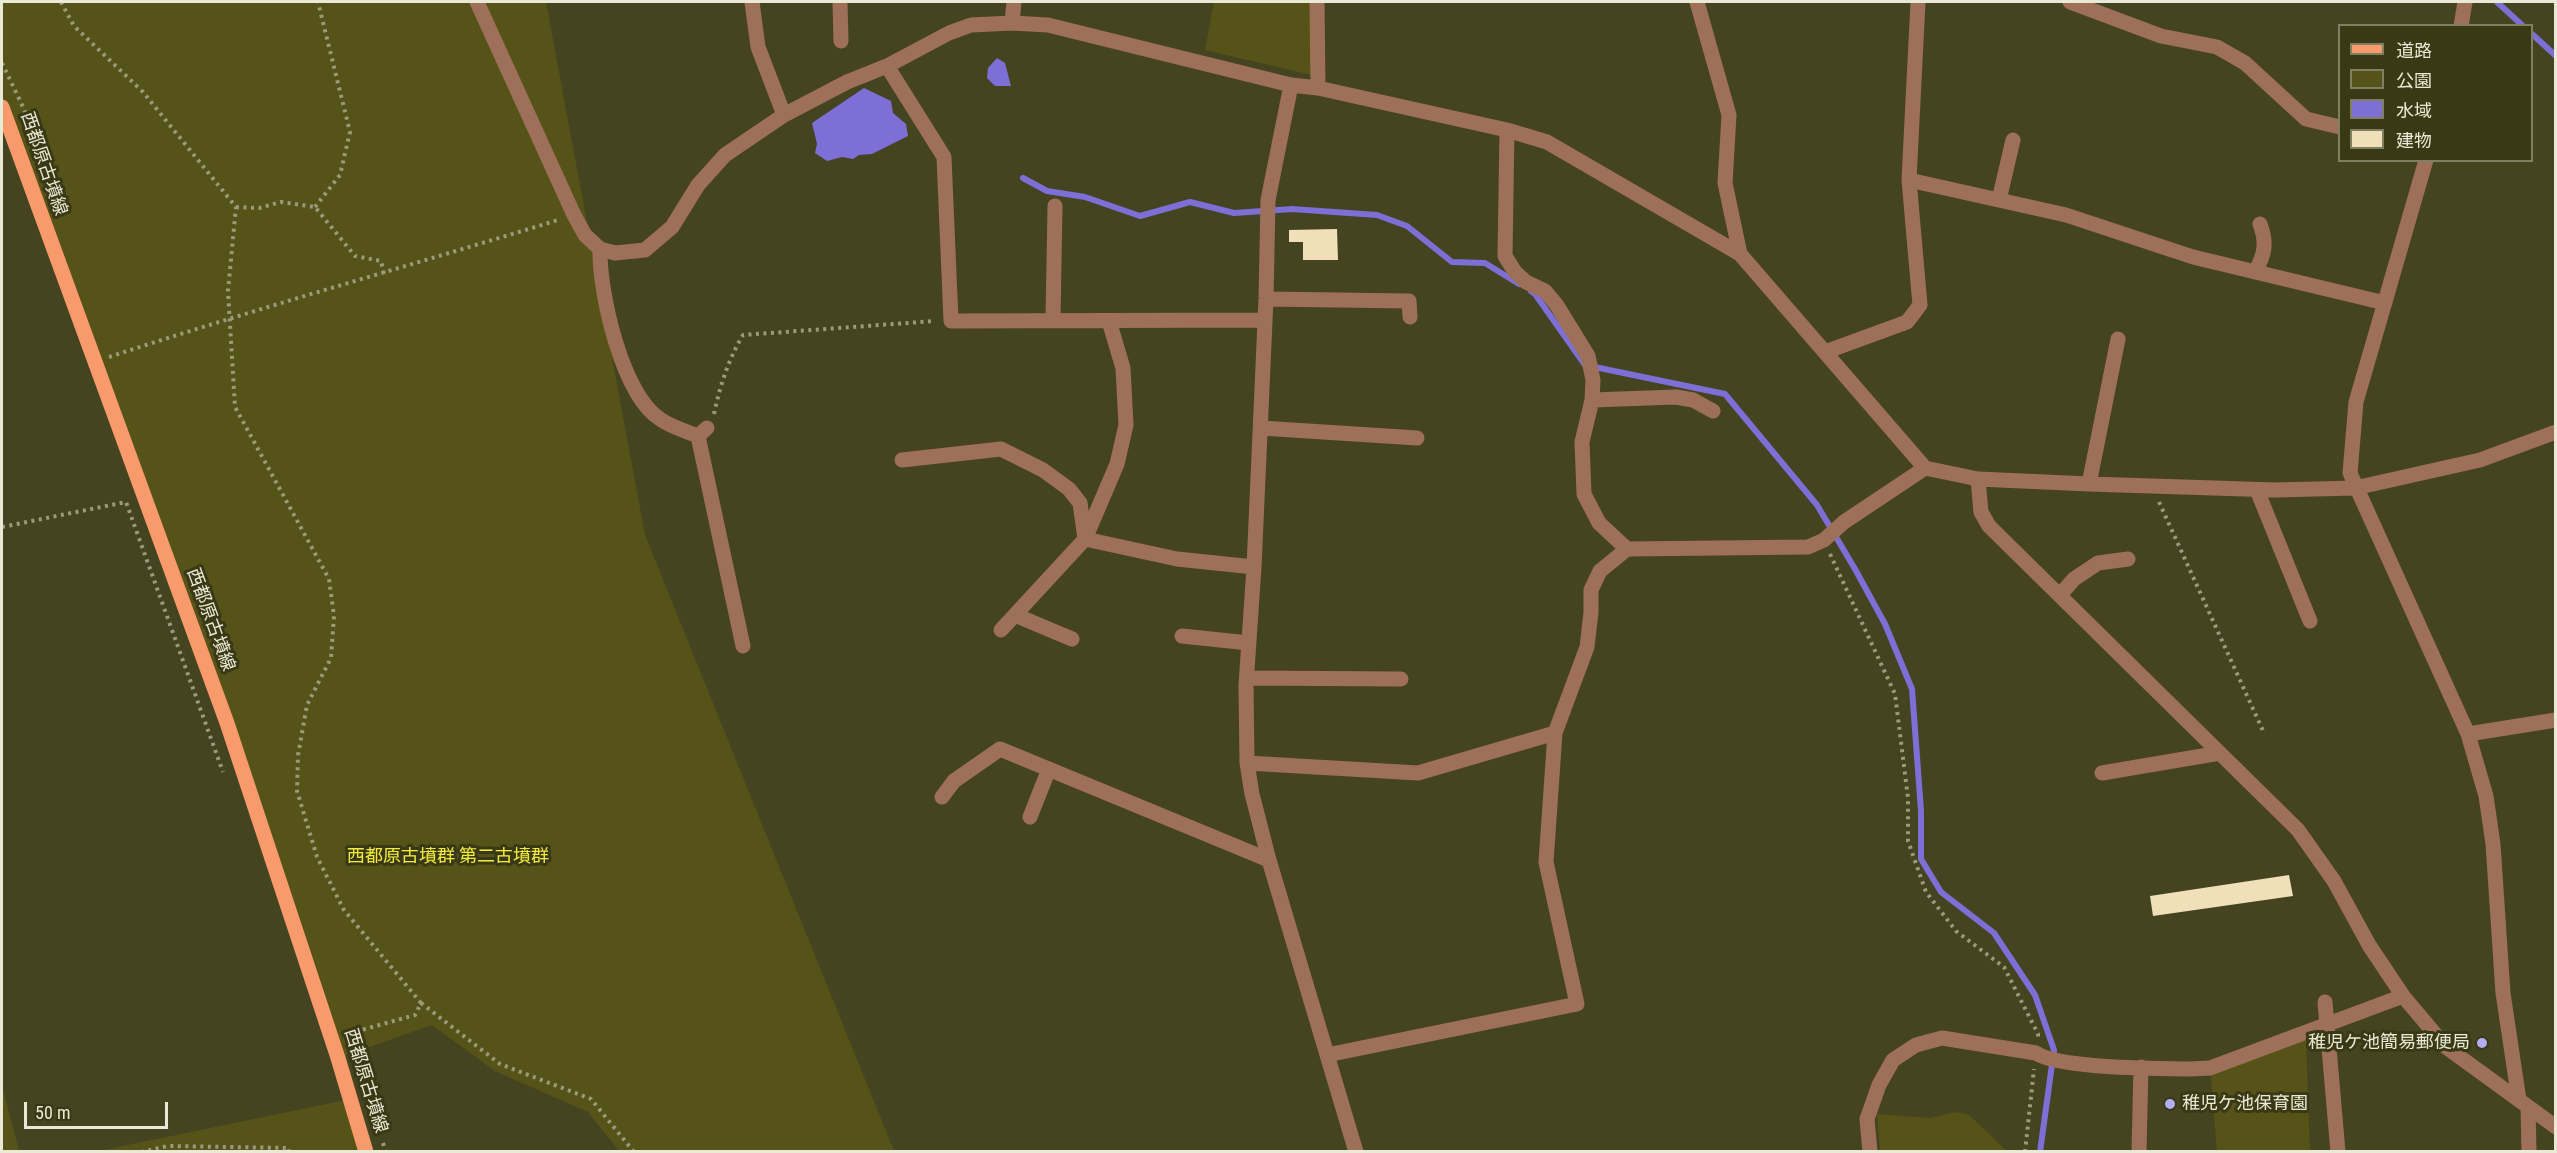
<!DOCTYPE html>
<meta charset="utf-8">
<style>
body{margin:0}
#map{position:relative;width:2557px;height:1153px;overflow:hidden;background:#454421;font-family:"Roboto Condensed","Noto Sans JP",sans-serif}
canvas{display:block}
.frame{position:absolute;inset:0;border:3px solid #e9e9d5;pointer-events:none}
.legend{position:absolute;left:2338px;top:24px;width:195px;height:138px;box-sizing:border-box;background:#3a3916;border:2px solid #807f62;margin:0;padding:8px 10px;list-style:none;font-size:18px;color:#e9e9d5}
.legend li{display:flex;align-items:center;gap:12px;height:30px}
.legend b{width:30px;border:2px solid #807f62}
.scale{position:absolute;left:24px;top:1102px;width:144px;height:27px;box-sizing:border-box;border:3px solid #e9e9d5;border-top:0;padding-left:8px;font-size:18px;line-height:21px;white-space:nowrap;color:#e9e9d5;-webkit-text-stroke:4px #3a3916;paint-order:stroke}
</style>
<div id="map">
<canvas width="2557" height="1153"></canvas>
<div class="frame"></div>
<ul class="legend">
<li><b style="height:8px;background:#f89a6b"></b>道路</li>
<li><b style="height:16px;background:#565319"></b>公園</li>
<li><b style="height:16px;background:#7d6fd6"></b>水域</li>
<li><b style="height:16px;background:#f0dfb9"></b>建物</li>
</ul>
<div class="scale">50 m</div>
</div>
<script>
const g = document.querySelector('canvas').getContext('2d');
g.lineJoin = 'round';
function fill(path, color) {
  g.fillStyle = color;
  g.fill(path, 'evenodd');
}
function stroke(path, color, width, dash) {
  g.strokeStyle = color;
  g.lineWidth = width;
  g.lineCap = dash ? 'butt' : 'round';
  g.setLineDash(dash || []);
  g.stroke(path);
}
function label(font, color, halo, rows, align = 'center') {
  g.font = font + ' "Roboto Condensed","Noto Sans JP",sans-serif';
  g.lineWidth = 6;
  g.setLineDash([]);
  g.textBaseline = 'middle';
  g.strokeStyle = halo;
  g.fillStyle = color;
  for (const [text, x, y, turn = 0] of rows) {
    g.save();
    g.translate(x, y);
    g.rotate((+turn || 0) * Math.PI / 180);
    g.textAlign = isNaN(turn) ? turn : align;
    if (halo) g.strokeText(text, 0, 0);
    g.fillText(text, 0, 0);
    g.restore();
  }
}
const green = new Path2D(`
 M2,2h544l99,533 249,616h-275l-31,-39 -93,-41 -63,-46 -94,33 -336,-951z
 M1214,2h96l2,73 -107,-25z
 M2306,1039l4,112h-93l-7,-83z
 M2,1085l17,66h-17z
 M351,1099l15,53h-272z
 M1956,1112l13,3 38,36h-127l-3,-37 53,4z`);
const water = new Path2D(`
 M997,58l8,5 6,23h-16l-8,-8 1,-10z
 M864,88l27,13 2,12 13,11 2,12 -36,18 -13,1 -6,4 -11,-2 -15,4 -12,-8 2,-9 -5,-21z`);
const stream = new Path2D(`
 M2497,2l26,24
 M2532,34l24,22
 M1023,178l24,13 38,6 55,19 50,-14 44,11 58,-4 85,6 30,11 45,36 33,1 34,21
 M1531,291l4,3 50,71 140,29 92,111 38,64 30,55 27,65 9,122v48l20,33 53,41 41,62 19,55 -14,102`);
const building = new Path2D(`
 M1337,229l1,31h-35v-18h-14v-12z
 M2289,875l4,21 -140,20 -3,-20z`);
const path = new Path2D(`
 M61,2l13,24 69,66 93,115 -8,84 7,116 94,172 5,37 -3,42 -24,47 -9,50 -1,36 20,66 27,53 77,93 -6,12 -68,19
 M2,63l22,46 18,53
 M236,207l23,1 22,-6 34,5 40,49 26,5 3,13
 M315,207l25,-32 10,-43 -32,-130
 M109,357c149,-49 300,-91 449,-137
 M714,414c6,-28 14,-54 29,-79l192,-14
 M2159,502l105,231
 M2,527l124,-25 97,270
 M1830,554l65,140 13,104v43l18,51 30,39 48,36 34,67v3
 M421,1003l79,61 91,35 43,53
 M383,1143l3,9
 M141,1152l27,-6 121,2v4
 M2025,1152l9,-83`);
const minor = new Path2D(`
 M477,2l97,213 11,20 15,14 15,4 30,-3 27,-23 26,-42 27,-30 59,-40 63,-33 40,-16 62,-33 22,-8 41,-2 36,2 243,60 27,3 189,42 40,12 193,112 185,214 53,11 111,5 187,6 79,-2 125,-28 76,-28
 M752,2l6,45 26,68
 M840,2l1,39
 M1317,2l1,86
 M1697,2l32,113 -4,68 15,71
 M2070,2l91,34 56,11 28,16 61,56 34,8
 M1012,23l2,-21
 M2461,26l4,-24
 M887,66l57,91 7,164 314,-1
 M1291,85l-23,115 -2,99 -12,268 -8,118 1,78 5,31 17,66 87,292
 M1507,130l-2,126 10,16 11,10 19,9 11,13 32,52 5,24 -1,20 -10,42 2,52 15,29 28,26
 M2426,160l-70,242 -6,71 118,261 18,62 7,48 10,149 16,107
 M1909,180l157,35 127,42 192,46
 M1999,200l14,-60
 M600,249c-1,43 22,146 60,170 11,8 26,12 38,17l9,-8
 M2255,272c10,-18 12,-29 5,-48
 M1266,299l143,2 1,16
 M1053,320l2,-114
 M1825,352l82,-30 13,-17 -11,-125 9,-178
 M1592,400l84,-3 17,3 20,11
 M1261,428l156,10
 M698,436l45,210
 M902,460l99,-11 42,21 26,19 11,14 5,36 92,20 77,8
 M1978,479l3,33 8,14 309,304 36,51 35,64 34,51 43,51 110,80
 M2089,484l29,-145
 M2257,490l53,131
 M2060,595l14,-16 24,-16 30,-4
 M1015,615l57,24
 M1001,630l84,-91 32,-75 9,-39 -3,-57 -14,-47
 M1182,636l67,7
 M1247,678l154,1
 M2468,734l88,-14
 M1247,763l171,10 137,-40 32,-86 4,-35v-22l9,-19 27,-22 181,-2 16,-7 20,-18 81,-54
 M2102,773l118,-20
 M942,797l12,-16 46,-32 269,111
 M1030,817l19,-48
 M2325,1002l13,150
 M1327,1055l250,-51 -31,-142 9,-129
 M2528,1107l1,45
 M2139,1151l2,-84
 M1870,1152l-3,-33 12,-34 14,-25 23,-15 26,-7 94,15c24,16 122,15 154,16l20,-1 193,-72`);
const major = new Path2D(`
 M2,107l225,616 111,335 28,94`);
const markers = [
 [2482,1043,6,"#b2adf9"],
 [2170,1104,6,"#b2adf9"]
];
const streetNames = [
 ["西都原古墳線",43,164,71],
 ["西都原古墳線",210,620,70],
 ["西都原古墳線",365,1081,73]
];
const parkNames = [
 ["西都原古墳群 第二古墳群",448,857]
];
const poiNames = [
 ["稚児ケ池簡易郵便局",2470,1043],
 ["稚児ケ池保育園",2182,1104,"left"]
];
fill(green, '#565319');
fill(water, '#7d6fd6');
stroke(stream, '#7d6fd6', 6);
fill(building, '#f0dfb9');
stroke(path, '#9a9a7e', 4, [3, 4.5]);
stroke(minor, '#9f7059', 15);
stroke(major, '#f89a6b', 15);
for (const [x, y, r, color] of markers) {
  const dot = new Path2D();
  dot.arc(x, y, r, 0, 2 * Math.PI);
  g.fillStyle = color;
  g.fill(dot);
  stroke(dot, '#3a3916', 2);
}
label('18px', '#e9e9d5', '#3a3916', streetNames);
label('18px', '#f3ec3c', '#3a3916', parkNames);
label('18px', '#e9e9d5', '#3a3916', poiNames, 'right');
</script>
